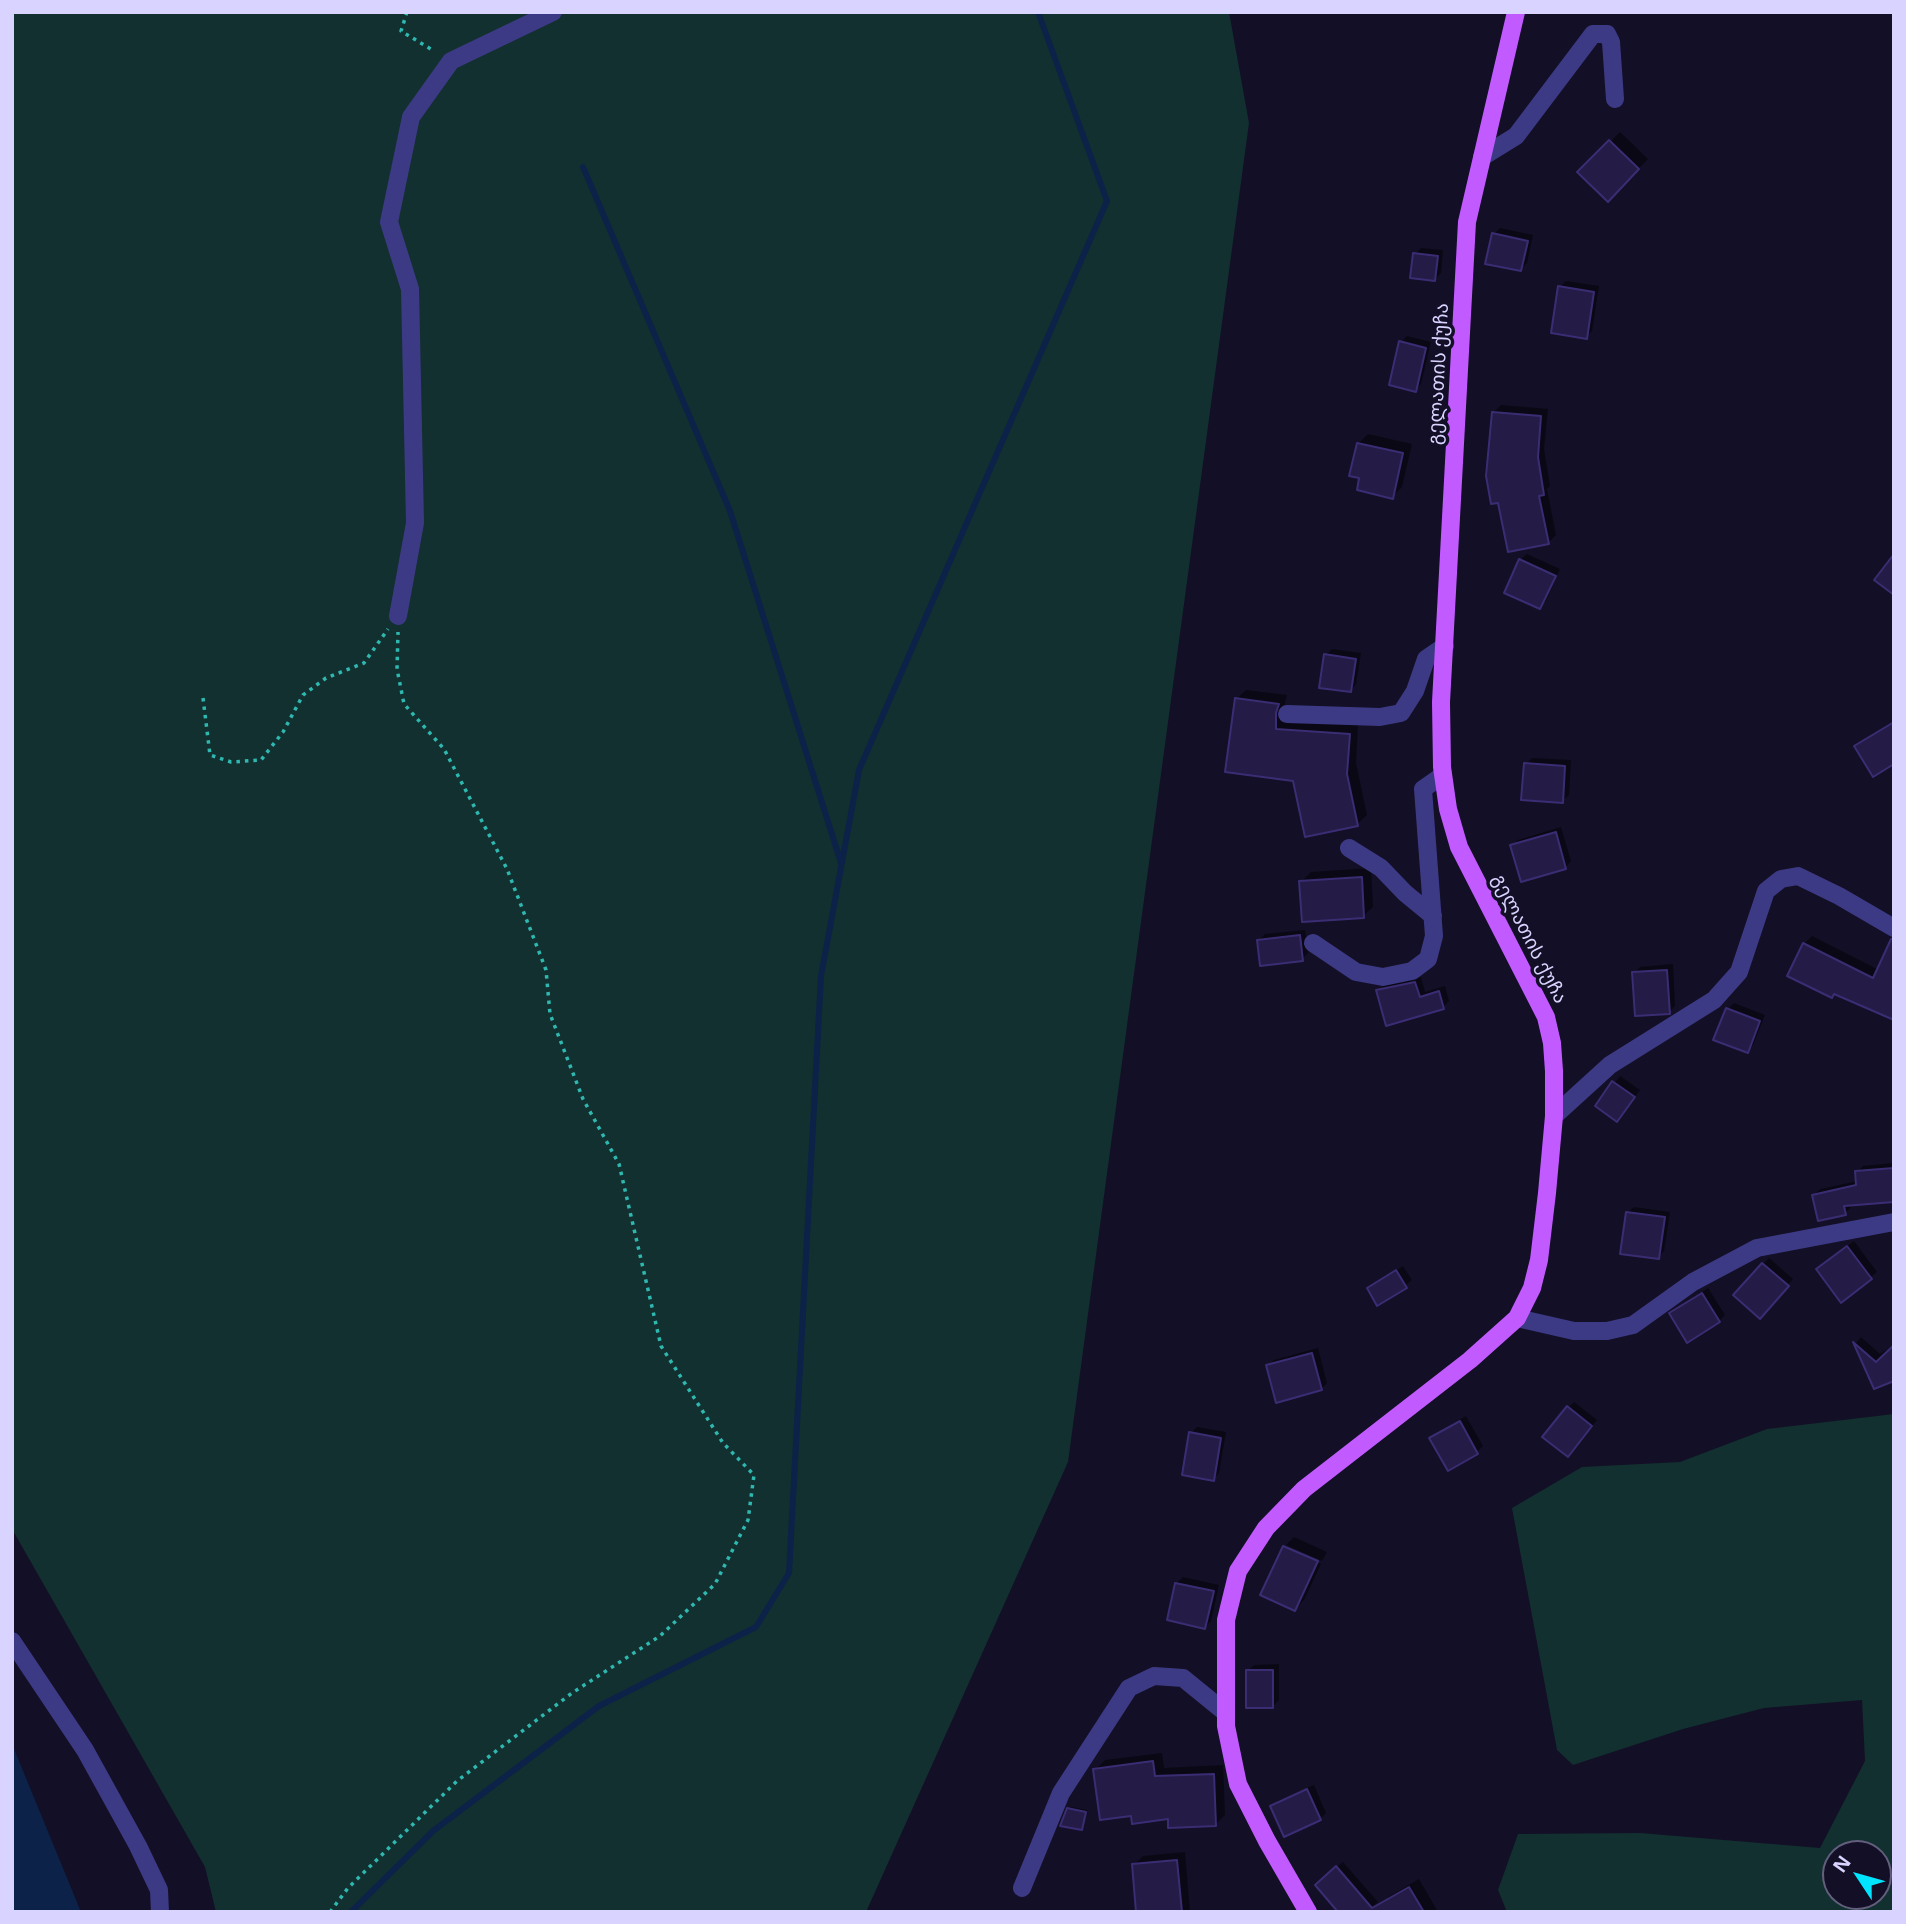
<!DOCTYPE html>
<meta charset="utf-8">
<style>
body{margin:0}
#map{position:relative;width:1906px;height:1924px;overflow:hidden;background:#130f26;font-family:"Noto Sans",sans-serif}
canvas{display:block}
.frame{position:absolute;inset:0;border:14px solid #d9d4ff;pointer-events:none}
.north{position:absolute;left:1822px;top:1840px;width:70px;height:70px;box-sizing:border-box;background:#130f26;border:2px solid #625e7d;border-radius:50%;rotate:306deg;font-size:19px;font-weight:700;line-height:28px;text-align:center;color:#d9d4ff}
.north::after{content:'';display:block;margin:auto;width:24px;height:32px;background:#00e5ff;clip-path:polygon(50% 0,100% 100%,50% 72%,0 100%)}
</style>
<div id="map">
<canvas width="1906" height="1924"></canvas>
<div class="frame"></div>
<div class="north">N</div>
</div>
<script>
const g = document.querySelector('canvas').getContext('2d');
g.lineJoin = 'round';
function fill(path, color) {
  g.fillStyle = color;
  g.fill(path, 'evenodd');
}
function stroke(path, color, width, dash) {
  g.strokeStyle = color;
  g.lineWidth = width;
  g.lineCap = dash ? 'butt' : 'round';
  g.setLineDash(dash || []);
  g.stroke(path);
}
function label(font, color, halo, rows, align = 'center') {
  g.font = font + ' "Noto Sans","Noto Sans Georgian",sans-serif';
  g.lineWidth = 7;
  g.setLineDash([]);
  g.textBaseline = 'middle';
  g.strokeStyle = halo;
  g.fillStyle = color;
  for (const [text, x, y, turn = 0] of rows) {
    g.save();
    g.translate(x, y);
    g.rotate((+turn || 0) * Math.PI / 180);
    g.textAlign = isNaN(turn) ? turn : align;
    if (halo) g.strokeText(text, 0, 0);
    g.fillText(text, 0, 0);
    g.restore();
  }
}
const green = new Path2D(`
 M12,12h1217l20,111 -181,1339 -202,450h-650l-11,-45 -193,-338z
 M1894,1414v498h-387l-9,-22 20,-56 122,-1 180,15 45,-87 -3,-61 -98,8 -81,21 -110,36 -16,-15 -45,-242 70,-41 98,-5 87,-33zM1836,1854h42v42h-42z`);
const water = new Path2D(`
 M12,1744l69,168h-69z`);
const shadow = new Path2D(`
 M1620,132l28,27 -40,41 -28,-28z
 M1500,228l33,7 -6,28 -6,6 -27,-35z
 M1421,248l22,2 -2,23 -6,6 -20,-25z
 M1566,281l33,5 -7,45 -6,6 -26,-50z
 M1407,336l24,6 -10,42 -6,6 -14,-48z
 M1501,405l47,4 -4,40 6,37 -3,3 9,46 -8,8 -48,-42 -7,-88z
 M1368,434l44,10 -10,43 -10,10 -30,-20 -4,-33z
 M1527,554l33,15 -14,32 -6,6 -20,-47z
 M1332,649l29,4 -5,31 -6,7 -24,-36z
 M1246,690l41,5 -2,7v18l73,5 -2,38 11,52 -10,9 -62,-45 -59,-80z
 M1894,721v41l-38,-15 6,-6z
 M1532,758l39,2 -2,35 -7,6 -36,-37z
 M1561,827l10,34 -6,7 -53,-22 6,-6z
 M1371,868l2,39 -10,9 -62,-34 10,-10z
 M1305,930l3,23 -6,6 -43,-19 6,-6z
 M1812,936l67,34 15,48 -90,-74z
 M1673,964l2,42 -6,6 -35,-39 6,-6z
 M1421,977l4,15 20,-6 4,15 -6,6 -65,-16 6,-6z
 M1734,1003l31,12 -12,30 -6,6 -19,-42z
 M1620,1076l20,14 -17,23 -26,-8z
 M1894,1163v37l-44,4 1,3 -6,6 -31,-18 6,-6 38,-8 -1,-9 6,-6z
 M1634,1207l36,5 -6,39 -6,6 -31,-44z
 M1854,1241l23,31 -36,28 -17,-37z
 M1769,1258l24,21 -27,32 -3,-47z
 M1403,1266l9,14 -7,6 -36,3z
 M1708,1288l17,27 -6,6 -47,-8z
 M1861,1337l19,17 14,-9v34l-20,8 -18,-44z
 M1318,1348l9,35 -6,6 -53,-23 6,-6z
 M1574,1402l23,18 -23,29 -6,-41z
 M1466,1416l17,30 -6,6 -28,16 -17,-30 6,-6z
 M1197,1427l29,5 -7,41 -6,6 -22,-46z
 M1294,1537l33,15 -5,9 -36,-16z
 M1286,1545v4l35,15 -17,36 -9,9 -32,-15z
 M1183,1577l36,8 -8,36 -6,6 -28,-44z
 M1279,1664v36l-6,6 -25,-35 6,-6z
 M1162,1753l2,15 59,-3 2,50 -10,10 -83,-11 -37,-44 10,-10z
 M1314,1785l12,28 -6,6 -48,-12 6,-6z
 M1071,1807l16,3 -5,18 -14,-19z
 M1185,1852l5,60h-52l-4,-47 9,-9z
 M1343,1862l35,40 -11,10 -44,-33z
 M1419,1879l19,33h-54l-4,-7 10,-9z`);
const stream = new Path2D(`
 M583,167l147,344 111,352
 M351,1912l82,-81 166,-125 157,-79 33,-54 32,-597 38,-206 248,-569 -69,-189`);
const building = new Path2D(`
 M1609,140l30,29 -31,33 -31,-30z
 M1492,233l36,8 -7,30 -36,-7z
 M1413,253l25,3 -3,25 -25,-3z
 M1558,286l36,6 -7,47 -36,-6z
 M1399,341l27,7 -10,44 -27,-7z
 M1492,412l49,4 -3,41 6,38 -5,1 10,48 -41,8 -10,-49 -7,1 -5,-28z
 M1357,443l46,10 -10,46 -36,-9 2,-12 -10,-2z
 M1894,554v41l-20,-15z
 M1519,559l37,17 -16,33 -36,-16z
 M1324,654l32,5 -5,33 -32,-4z
 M1235,698l44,6 -3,9v16l74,5 -3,40 11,52 -53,11 -12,-56 -68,-9z
 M1894,722v42l-21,13 -19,-31z
 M1524,763l41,3 -2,37 -42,-3z
 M1556,832l10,37 -45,13 -11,-37z
 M1362,877l2,41 -62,4 -3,-41z
 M1300,935l3,26 -43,5 -3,-26z
 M1891,939h3v81l-60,-26 -2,4 -45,-22 16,-33 70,35z
 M1667,970l3,44 -35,2 -3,-44z
 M1415,982l5,15 19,-6 5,18 -58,17 -10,-36z
 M1726,1008l34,13 -12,32 -35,-13z
 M1612,1081l23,16 -18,25 -22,-16z
 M1894,1168v34l-50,4 2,9 -28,6 -6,-26 44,-10 -1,-14z
 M1626,1212l39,5 -6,42 -39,-5z
 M1847,1246l25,33 -31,24 -25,-34z
 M1762,1263l27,23 -29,33 -27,-24z
 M1396,1270l11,18 -30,18 -10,-18z
 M1702,1293l18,29 -33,21 -18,-30z
 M1853,1342l23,20 18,-17v36l-20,8z
 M1312,1353l10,37 -46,13 -10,-38z
 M1567,1406l25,20 -24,31 -26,-20z
 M1460,1421l18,33 -30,17 -19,-33z
 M1189,1432l32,6 -7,43 -32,-6z
 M1283,1546l35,15 -23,50 -35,-16z
 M1175,1583l39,8 -9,38 -38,-9z
 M1246,1670h27v38h-27z
 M1153,1761l2,15 59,-2 2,52 -48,2v-9l-36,5 -1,-8 -31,4 -7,-51z
 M1307,1789l14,31 -37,17 -14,-31z
 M1067,1808l19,4 -4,18 -22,-4z
 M1177,1860l5,52h-46l-4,-48z
 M1336,1866l36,42 37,-21 15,25h-86l-23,-27z`);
const path = new Path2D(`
 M407,12l-6,19 33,20
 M203,698l7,57 21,7 30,-2 22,-28 20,-37 23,-17 38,-15 24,-34
 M330,1912l18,-24 109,-107 115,-88 88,-57 55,-52 33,-64 6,-45 -31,-32 -62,-97 -42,-182 -36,-65 -33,-85 -4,-44 -39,-101 -63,-120 -40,-45 -7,-35 1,-37`);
const minor = new Path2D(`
 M1482,157l34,-21 77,-102h14l4,8 4,57
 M398,616l17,-93 -5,-234 -21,-67 22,-105 40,-56 102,-49
 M1287,714l93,3 21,-4 14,-22 11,-32 19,-13
 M1349,848l32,20 24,25 28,23
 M1313,943l43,29 27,5 29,-6 16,-12 6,-23 -11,-147 20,-14
 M1554,1116l56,-51 104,-65 25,-28 27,-81 15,-12 17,-3 41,20 55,32
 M1517,1318l57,13h33l26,-6 60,-43 64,-34 137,-26
 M12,1641l73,109 53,96 21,44 1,22
 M1022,1888l39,-95 68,-105 25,-12 29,2 43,35`);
const major = new Path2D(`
 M1308,1912l-41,-71 -29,-57 -12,-58v-106l12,-49 28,-43 38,-39 166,-129 47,-42 15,-30 7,-28 8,-67 7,-77v-45l-2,-28 -6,-26 -87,-170 -11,-38 -6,-42 -1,-65 26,-480 49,-210`);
const streetNames = [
 ["გელათის ქუჩა",1439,374,-87],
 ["გელათის ქუჩა",1529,939,63]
];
fill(green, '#12302f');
fill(water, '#0c2248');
fill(shadow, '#0007');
stroke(stream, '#0c2248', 6);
fill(building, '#241b47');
stroke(building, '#3b2d73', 2);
stroke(path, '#2fb8b0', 3.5, [3.5, 5]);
stroke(minor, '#3d3a85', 18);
stroke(major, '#c25bff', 18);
label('19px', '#d9d4ff', '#130f26', streetNames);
</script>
